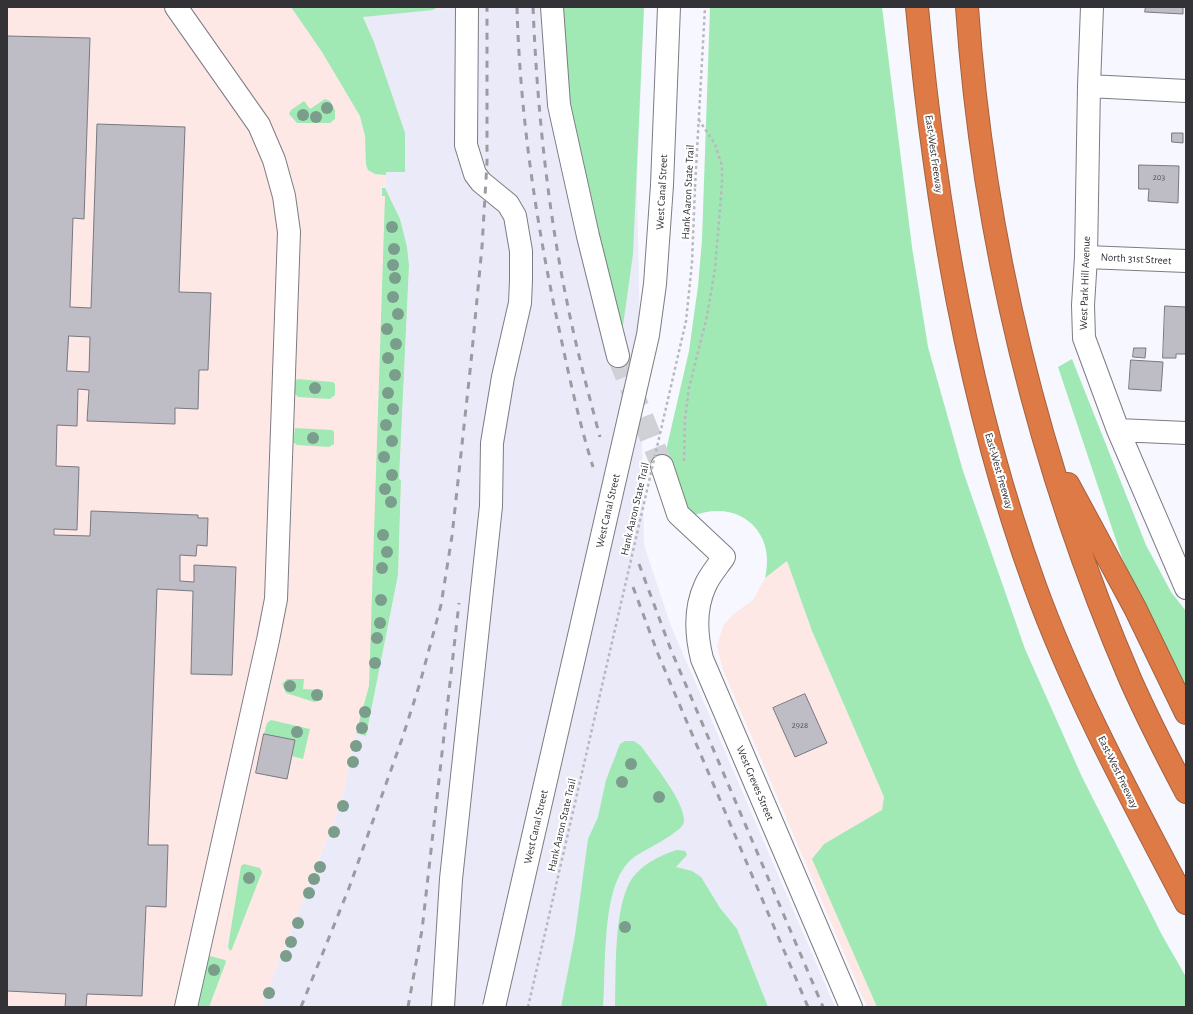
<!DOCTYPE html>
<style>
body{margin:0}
#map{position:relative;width:1193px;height:1014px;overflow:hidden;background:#f7f7ff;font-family:"Alegreya Sans",sans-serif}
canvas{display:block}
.frame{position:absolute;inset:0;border:8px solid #333236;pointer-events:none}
</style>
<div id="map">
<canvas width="1193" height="1014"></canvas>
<div class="frame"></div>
</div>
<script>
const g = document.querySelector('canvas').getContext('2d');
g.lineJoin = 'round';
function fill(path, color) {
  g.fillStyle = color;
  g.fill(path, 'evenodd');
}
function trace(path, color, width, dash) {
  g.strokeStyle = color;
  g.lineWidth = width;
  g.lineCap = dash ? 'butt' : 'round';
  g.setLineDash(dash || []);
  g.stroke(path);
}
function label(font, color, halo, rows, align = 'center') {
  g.font = font + ' "Alegreya Sans",sans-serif';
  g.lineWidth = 4;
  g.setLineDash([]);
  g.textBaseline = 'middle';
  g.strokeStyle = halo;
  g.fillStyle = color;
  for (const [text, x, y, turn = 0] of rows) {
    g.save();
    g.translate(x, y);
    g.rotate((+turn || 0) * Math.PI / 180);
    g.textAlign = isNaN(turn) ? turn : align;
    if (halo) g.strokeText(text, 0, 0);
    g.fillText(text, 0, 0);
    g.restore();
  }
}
fill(new Path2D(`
 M456,7H644L637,185L644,545L671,626L835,1007H261L341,803L356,733L366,736L398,575L401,480L399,479L409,265L407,247L400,219L385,190L386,172H405L374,42L363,16Z`), '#ebeaf9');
fill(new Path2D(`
 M7,7H456L363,17L374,42L405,133V172H386L385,190L400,219L407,247L409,265L399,479L401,480L398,575L366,736L356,733L341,803L261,1007H7Z
 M787,561L812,631L884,797L970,1007H867L723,670L717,646L723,626L732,615L753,600L765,578Z`), '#fee8e6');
fill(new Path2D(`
 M291,7H438L433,10L363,17L374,42L405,133V172H386V175L375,174L368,170L366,165L365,136L360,116L322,52Z
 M559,7H644L633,254L621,340L567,102Z
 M710,7H882L912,247L928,347L963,471L1025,649L1082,777L1162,935L1186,977V1007H877L812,859L824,844L882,810L884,797L812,631L787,561L765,578C777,529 736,497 690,517L665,455L689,351L698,286L702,240Z
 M325,99L330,101L335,110V119L330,123H297L289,114L291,110L304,101L310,109Z
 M382,188H385L400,219L407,247L409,265L399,479L401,480L398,575L366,736L356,733L369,686L385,196H382Z
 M1072,359L1146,545L1171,592L1186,611V690L1122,558L1058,367Z
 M297,379L333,382L335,384V395L330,399L298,397L294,393L295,382Z
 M295,428L332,430L334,432V444L329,447L297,445L293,442Z
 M287,679H304L303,689L323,690L322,700L314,702L286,693L282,684Z
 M271,720L310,729L303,759L292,756L295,740L264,734L267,723Z
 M625,741H634L641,746C652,762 686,803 684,822C683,832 642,851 633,858C629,861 625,866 623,869C602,900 606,969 603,1007H561L575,935L588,839L598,817L606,780L620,744Z
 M677,850L685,851L687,855L676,867L692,871L701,877L720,908L737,929L768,1007H615C616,972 614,920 627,888C635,868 657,856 677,850Z
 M244,864L260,868L262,872L232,949L230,951L228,947L241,866Z
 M210,956L225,960L226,962L209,1007H198L207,959Z`), '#a0e9b4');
const building = new Path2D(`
 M1146,7H1183V14L1145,12Z
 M7,36L90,38L84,219L73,218L70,307L91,308L97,124L185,127L179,292L211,293L208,370H199L198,409L175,408V424L87,421L89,390L78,389L77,426L57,425L56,466L79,467L77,530L54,529V535L90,536L91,511L198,515V518H208L207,546L197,545L196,556L180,555V581L194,582V565L236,567L232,675L191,674L193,591L157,589L148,845H168L166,907L146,906L142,996L87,994L86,1007H65L66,994L7,991ZM69,336L90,337L89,372L67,371Z
 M1172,133H1183V143L1172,142Z
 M1139,165L1179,166L1178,203L1148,201L1149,189H1139Z
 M1165,306L1186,307V354H1176V358H1163Z
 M1134,348H1146L1145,358L1133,357Z
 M1131,360L1163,362L1161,391L1129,389Z
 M805,694L827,743L795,757L773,708Z
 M264,734L295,740L287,779L256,773Z`);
fill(building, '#bebdc5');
trace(building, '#797880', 1);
trace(new Path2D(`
 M618,356L662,466`), '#d0d0d7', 22, [22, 11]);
const minor = new Path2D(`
 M176,7L259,125L274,160L284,196L289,232L276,599L268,640L186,1007
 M552,7L559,105L588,236L618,356
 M1092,7L1089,86L1086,257L1083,305L1084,338L1118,430L1186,588
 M1089,86L1186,91
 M662,185L669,7
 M1086,257L1186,261
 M1118,430L1186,433
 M662,466L678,514L724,557C718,566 709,576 705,586C694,610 696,635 702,659L851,1007
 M443,1007L451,879L491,506L492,443L503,377L520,303L521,280V251L515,216L508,204L481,182L475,174L466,145L467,7`);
const highway = new Path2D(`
 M917,7C935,203 968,401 1035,586C1075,696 1132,800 1186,903
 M967,7C983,239 1039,468 1131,681C1148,719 1167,756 1186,792
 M1068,484L1135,608L1186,713`);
trace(minor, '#7c7c83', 24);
trace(highway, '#a26140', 24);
trace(new Path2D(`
 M695,187L705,7
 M684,461L685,419L689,388L707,316L715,269L722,184V166L715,144L699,120`), '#b8b8be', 2.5, [3, 3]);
trace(minor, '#fff', 22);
trace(highway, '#de7a46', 22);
trace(new Path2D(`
 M517,7C520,118 537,229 561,338C570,381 580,425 593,467
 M533,7C537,105 547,205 567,302C576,347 588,392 600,437
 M639,564L671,650L823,1007
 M633,587L658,654L808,1007
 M301,1007L349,888L402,739L420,683L441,605L452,536L471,362L482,247L487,162V7
 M408,1007L422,930L459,603`), '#9c9ba1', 3, [7, 7]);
const minorBridge = new Path2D(`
 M494,1007L648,335L655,284L662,185`);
trace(minorBridge, '#7c7c83', 24, []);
trace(new Path2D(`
 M528,1007L686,321L692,263L695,187`), '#b8b8be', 2.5, [3, 3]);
trace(minorBridge, '#fff', 22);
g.fillStyle = '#7b9d8c';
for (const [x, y] of [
 [327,108],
 [303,115],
 [316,117],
 [392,227],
 [394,249],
 [393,265],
 [395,278],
 [393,297],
 [398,314],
 [387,329],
 [396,344],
 [388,358],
 [395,375],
 [315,388],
 [388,393],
 [393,409],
 [386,425],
 [313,438],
 [392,441],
 [384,457],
 [392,475],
 [385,489],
 [391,502],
 [383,535],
 [387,552],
 [382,568],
 [381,600],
 [380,623],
 [377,638],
 [375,663],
 [290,686],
 [317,695],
 [365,712],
 [362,728],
 [297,732],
 [356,746],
 [353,762],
 [631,764],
 [622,782],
 [659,797],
 [343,806],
 [334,832],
 [320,867],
 [249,878],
 [314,879],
 [309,893],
 [298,923],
 [625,927],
 [291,942],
 [286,956],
 [214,970],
 [269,993]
]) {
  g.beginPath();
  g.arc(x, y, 6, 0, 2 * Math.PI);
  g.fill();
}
label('9px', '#56555a', null, [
 ["203",1159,177],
 ["2928",800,725]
]);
label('11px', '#333236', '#fff', [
 ["East-West Freeway",934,154,82],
 ["West Canal Street",662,192,-87],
 ["Hank Aaron State Trail",688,192,-87],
 ["North 31st Street",1136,259,3],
 ["West Park Hill Avenue",1085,283,-88],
 ["East-West Freeway",999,471,74],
 ["Hank Aaron State Trail",635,509,-77],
 ["West Canal Street",608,511,-77],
 ["East-West Freeway",1118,772,64],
 ["West Greves Street",755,783,67],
 ["Hank Aaron State Trail",562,825,-77],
 ["West Canal Street",536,827,-77]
]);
</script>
